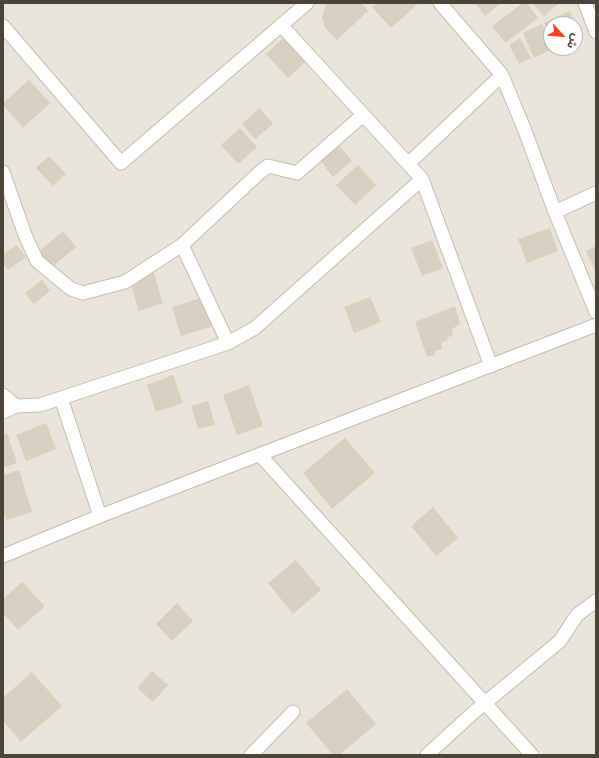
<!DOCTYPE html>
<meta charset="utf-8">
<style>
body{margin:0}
#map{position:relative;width:599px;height:758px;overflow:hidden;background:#f6f3ec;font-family:Raleway,"Noto Sans Arabic",sans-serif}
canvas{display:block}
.frame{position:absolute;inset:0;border:4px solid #4b4439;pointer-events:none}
.north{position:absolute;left:543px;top:16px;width:40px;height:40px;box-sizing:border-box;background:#fff;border:1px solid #b7b4b0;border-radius:50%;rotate:117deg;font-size:11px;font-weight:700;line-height:16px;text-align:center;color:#4b4439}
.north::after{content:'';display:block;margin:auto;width:14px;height:18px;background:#fc3f1d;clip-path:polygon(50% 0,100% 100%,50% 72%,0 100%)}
</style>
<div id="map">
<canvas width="599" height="758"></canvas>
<div class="frame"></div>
<div class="north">ش</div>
</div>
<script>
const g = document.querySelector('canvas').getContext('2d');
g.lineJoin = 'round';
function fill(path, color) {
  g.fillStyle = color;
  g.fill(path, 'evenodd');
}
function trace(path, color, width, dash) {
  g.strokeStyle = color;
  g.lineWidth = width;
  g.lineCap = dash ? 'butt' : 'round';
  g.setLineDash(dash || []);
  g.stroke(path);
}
fill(new Path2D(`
 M3,3H596V755H3ZM551,24H575V48H551Z`), '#eae5da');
fill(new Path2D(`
 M327,3H361L368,11L337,40L325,28L322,16Z
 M377,3H419L391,28L372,7Z
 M475,3H501L485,16Z
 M523,3H527L538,18L505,43L492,26Z
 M532,3H559L544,16Z
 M570,11L581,36L575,39V24H551V37L544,23Z
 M542,24L551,44V48L553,49L534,58L523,33Z
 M292,30L314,54L288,78L266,54Z
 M520,38L531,58L519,64L509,45Z
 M29,80L50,103L23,128L3,105V103Z
 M260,108L273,124L255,139L242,124Z
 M240,128L257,147L238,164L221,145Z
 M339,145L352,161L333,177L320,160Z
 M49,156L66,174L53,186L36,168Z
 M358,165L376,185L355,205L336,185Z
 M550,228L558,251L527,263L518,239Z
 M63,231L76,247L51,268L38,252Z
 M432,240L443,268L422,276L411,248Z
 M17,245L26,257L8,270L3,263V254Z
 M596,246V273L586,251Z
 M153,270L163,303L139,311L129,278Z
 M42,280L50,291L34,304L25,293Z
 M204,297L213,326L181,336L172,307Z
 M370,297L381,322L354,333L344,307Z
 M455,306L460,324L452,329L453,336L447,337L448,340L441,343L442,349L435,351V355L427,357L415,322Z
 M173,375L183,403L156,412L147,385Z
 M249,385L263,426L237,435L223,395Z
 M208,401L215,425L198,429L191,406Z
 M46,423L56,449L26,461L16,435Z
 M7,433L17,463L3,468V435Z
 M345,438L375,473L332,509L303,473Z
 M19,470L32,512L6,520L3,510V475Z
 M433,507L458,538L436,556L411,526Z
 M296,560L321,590L293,614L268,583Z
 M22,582L45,606L18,630L3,613V599Z
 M177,603L193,621L172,641L156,624Z
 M152,671L168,685L153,702L137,688Z
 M32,672L62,706L21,742L3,721V698Z
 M347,689L376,724L339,755H333L306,723Z`), '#d8cfc1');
const minor = new Path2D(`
 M440,3L502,75L525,131L555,212L596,312
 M585,3L596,32
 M281,25L422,179L491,366
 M3,26L121,163L307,3
 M408,164L502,75
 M3,172L25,235L37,261L71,289L83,293L125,282L182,245L259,173L268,166L297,173L363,115
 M555,212L596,193
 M182,245L228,343
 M3,395L16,406L40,405L228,343L255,328L422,179
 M61,398L100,516
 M3,412L16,406
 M260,455L532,755
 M3,556L100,516L596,325
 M251,755L293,712
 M427,755L474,712L560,641L577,615L596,601`);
trace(minor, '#c2bbae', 15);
trace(minor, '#fff', 13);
</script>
